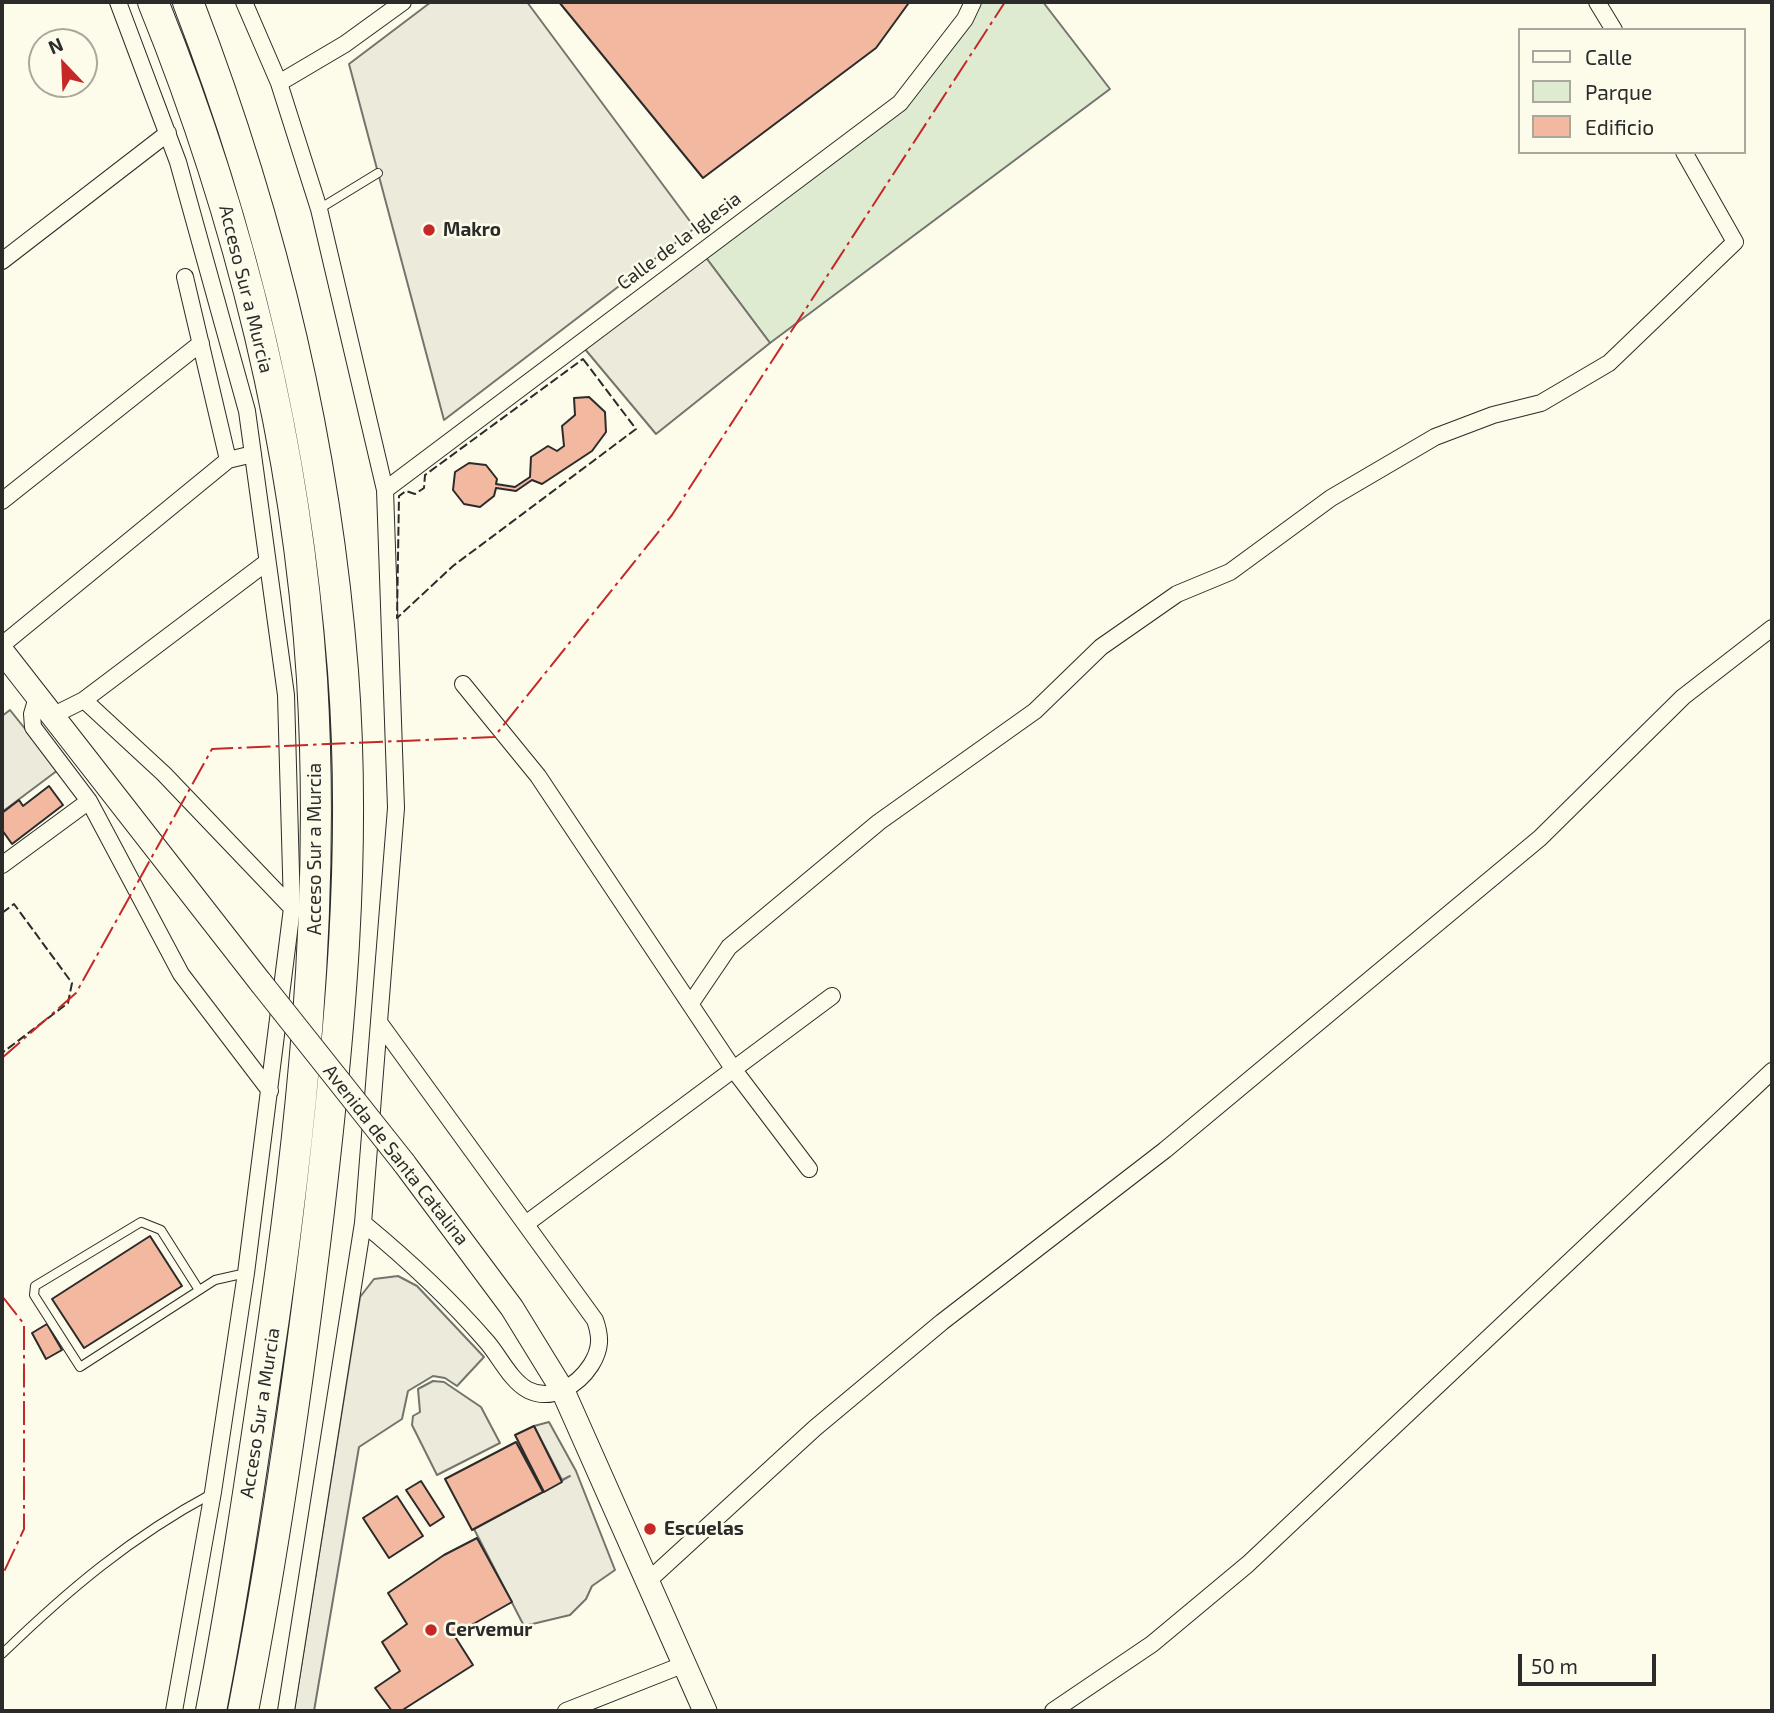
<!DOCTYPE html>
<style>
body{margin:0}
#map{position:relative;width:1774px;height:1713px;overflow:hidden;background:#fdfbea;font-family:"Exo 2",sans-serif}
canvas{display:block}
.frame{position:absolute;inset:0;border:4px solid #2b2b2b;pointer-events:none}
.legend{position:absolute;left:1518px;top:28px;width:228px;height:126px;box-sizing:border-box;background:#fdfbea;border:2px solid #a9a89e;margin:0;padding:9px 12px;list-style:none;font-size:21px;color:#2b2b2b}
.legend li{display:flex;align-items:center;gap:14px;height:35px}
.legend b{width:35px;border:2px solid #a9a89e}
.north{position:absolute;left:28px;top:28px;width:70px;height:70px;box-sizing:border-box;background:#fdfbea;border:2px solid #a9a89e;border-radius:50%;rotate:337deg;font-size:19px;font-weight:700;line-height:28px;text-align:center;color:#2b2b2b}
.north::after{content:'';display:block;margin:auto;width:24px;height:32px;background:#c62828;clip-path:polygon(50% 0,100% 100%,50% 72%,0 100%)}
.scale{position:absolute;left:1518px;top:1654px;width:138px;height:32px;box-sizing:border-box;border:4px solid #2b2b2b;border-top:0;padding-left:9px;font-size:21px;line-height:24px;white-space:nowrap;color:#2b2b2b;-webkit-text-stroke:5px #fdfbea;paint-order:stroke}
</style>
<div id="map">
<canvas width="1774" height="1713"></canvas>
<div class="frame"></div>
<ul class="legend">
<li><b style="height:9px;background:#fdfbea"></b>Calle</li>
<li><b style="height:19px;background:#deebd1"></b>Parque</li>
<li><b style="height:19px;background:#f2b8a0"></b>Edificio</li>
</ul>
<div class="north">N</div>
<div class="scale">50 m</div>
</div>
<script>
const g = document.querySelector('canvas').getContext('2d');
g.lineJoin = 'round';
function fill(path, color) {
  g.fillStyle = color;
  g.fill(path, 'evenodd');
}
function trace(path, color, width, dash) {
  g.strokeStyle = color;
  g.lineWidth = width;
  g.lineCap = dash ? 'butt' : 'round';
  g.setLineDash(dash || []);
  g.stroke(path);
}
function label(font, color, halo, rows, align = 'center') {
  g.font = font + ' "Exo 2",sans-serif';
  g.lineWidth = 5;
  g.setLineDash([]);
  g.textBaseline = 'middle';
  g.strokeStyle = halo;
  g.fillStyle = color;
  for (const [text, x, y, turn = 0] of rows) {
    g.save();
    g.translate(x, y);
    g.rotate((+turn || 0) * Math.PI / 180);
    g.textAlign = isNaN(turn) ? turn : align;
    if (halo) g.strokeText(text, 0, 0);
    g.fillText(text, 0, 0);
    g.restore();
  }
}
const green = new Path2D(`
 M973,2H1043L1110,89L770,343L701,251L900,103Z`);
fill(green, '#deebd1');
trace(green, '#74746e', 2);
const parking = new Path2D(`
 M431,2H527L695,228L444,420L349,64Z
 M701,251L770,343L656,434L579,342Z
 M10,710L58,770L2,812V716Z
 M398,1276L417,1286L484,1357L457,1386L445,1378L433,1376L408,1391L402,1419L359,1447L314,1711H294L360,1297L374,1279Z
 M433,1381L444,1382L481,1407L500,1443L437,1475L412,1425L413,1416L420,1412L418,1389Z
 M549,1422L576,1471L615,1570L592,1586L586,1599L570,1615L524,1626L474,1529L570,1476L562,1480L534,1426Z`);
fill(parking, '#eceadb');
trace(parking, '#74746e', 2);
const building = new Path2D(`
 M559,2H906L908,4L876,48L703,178Z
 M589,397L605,412L606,432L592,451L542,484L532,480L516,491L496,488L494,496L480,507L464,504L453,490L455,472L469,463L486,465L497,479L496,484L515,487L530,477L531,457L548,446L557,451L564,446L562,426L575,415L574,398Z
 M49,786L63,805L12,844L2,830V813L19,800L23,806Z
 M150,1236L182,1286L84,1348L52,1299Z
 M47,1324L62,1350L46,1359L32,1333Z
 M534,1426L562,1482L544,1492L515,1435Z
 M516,1442L543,1492L472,1530L445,1479Z
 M421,1481L444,1517L430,1526L406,1490Z
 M397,1496L423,1536L389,1558L363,1518Z
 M477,1538L512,1602L454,1635L473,1665L401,1711H392L375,1688L400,1671L382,1642L407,1624L388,1593L444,1555Z`);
fill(building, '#f2b8a0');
trace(building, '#2b2b2b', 2);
const service = new Path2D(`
 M319,209L378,173
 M199,1290L161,1230L141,1222L35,1286L34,1295L80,1367L215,1280L246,1273
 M2,1654C68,1590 131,1537 213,1493`);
const minor = new Path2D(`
 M118,2L178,162L247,411L286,695L292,908L246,1273L213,1492L174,1711
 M244,2L279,83L319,209L385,490L396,808L363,1223L286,1711
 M1597,2L1614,30
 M279,83L345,44L403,2
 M2,261L168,133
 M185,277L228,460L253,454
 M385,490L900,103L965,19L973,2
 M2,501L201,343
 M2,645L228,460
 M463,684L538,776L734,1070L809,1169
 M37,697L32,714L33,727L89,801L181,974L270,1091
 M84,700L267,562
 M52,716L84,700L164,774L292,908
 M2,865L89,801
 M691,1003L729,947L879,822L1035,711L1101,647L1177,594L1230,572L1331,498L1435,437L1493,415L1541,403L1609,363L1735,242L1684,152
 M363,1223C408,1260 449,1298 487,1342C500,1357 510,1380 528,1390C552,1402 578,1385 591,1365C601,1349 601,1337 595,1320L381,1025
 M527,1223L832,996
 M649,1580L815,1428L942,1322L1165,1150L1540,838L1683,697L1772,628
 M566,1711L685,1664
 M1053,1711L1152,1644L1248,1564L1772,1071`);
const secondary = new Path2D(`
 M2,651L261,983
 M404,1163L512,1308L563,1391L705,1711`);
const motorway = new Path2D(`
 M153,2C240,217 297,447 312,679C326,910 301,1139 267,1366C250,1482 233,1597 211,1711
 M188,2C271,217 325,440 343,671C357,852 340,1031 319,1211C299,1378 275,1546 243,1711`);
trace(service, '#2b2b2b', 10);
trace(minor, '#2b2b2b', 18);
trace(secondary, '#2b2b2b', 25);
trace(motorway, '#2b2b2b', 32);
trace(service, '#fdfbea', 8);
trace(minor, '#fdfbea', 16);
trace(secondary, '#fdfbea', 23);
trace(motorway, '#fdfbea', 30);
const secondaryBridge = new Path2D(`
 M261,983L404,1163`);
trace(secondaryBridge, '#2b2b2b', 25, []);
trace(secondaryBridge, '#fdfbea', 23);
trace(new Path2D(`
 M583,359L636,429L453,566L397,618L399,496L406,491L415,494L424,488L425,475Z
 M2,913L14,904L72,983L68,1003L2,1053`), '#2b2b2b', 2, [9, 3.5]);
trace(new Path2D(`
 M2,1058L76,993L212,749L494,737L672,515L1005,2
 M2,1296L24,1324V1529L2,1576`), '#c62828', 2, [24, 5, 3.5, 5]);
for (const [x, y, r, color] of [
 [429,230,7,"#c62828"],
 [650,1529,7,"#c62828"],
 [431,1630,7,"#c62828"]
]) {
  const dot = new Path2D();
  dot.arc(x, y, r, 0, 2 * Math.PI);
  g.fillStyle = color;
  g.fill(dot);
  trace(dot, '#fdfbea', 2.5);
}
label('bold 19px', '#2b2b2b', '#fdfbea', [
 ["Makro",443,230],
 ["Escuelas",664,1529],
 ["Cervemur",445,1630]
], 'left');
label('19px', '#2b2b2b', '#fdfbea', [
 ["Calle de la Iglesia",679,241,-37],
 ["Acceso Sur a Murcia",246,289,76],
 ["Acceso Sur a Murcia",315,849,-90],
 ["Avenida de Santa Catalina",396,1155,52],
 ["Acceso Sur a Murcia",260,1413,-81]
]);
</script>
